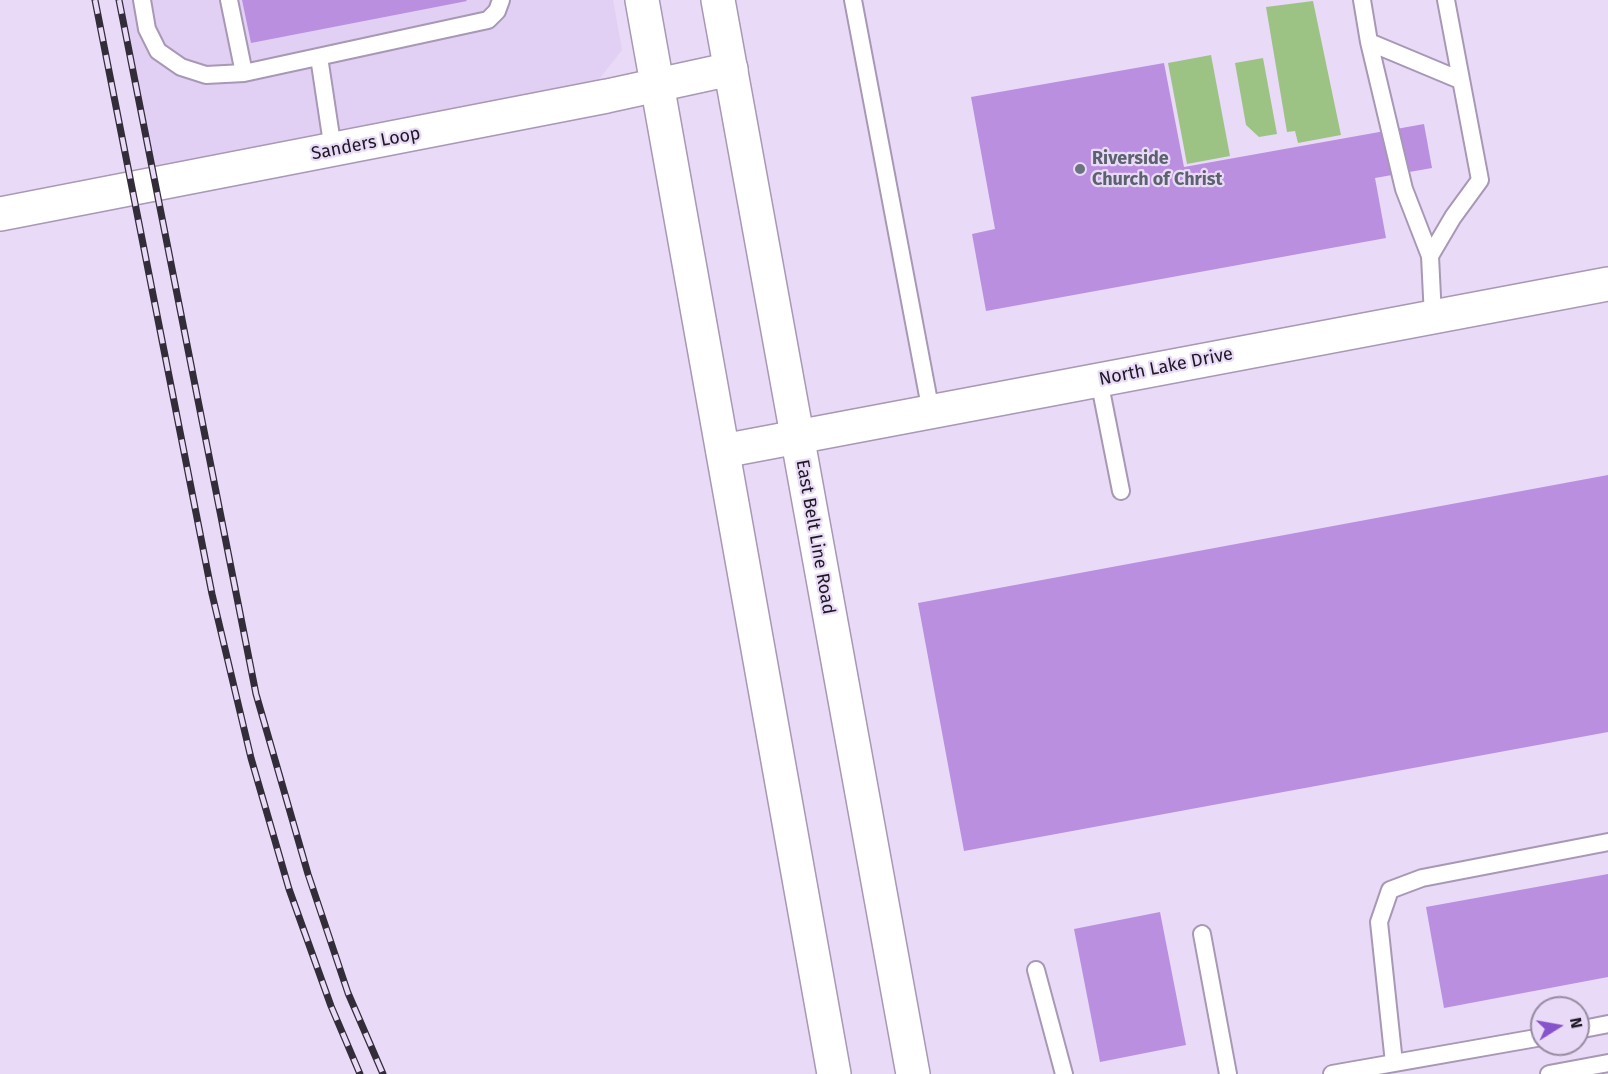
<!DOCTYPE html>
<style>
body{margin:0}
#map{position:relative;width:1608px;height:1074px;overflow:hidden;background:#e9daf8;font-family:"Fira Sans",sans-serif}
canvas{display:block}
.north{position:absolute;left:1530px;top:996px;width:60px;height:60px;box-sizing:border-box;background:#e9daf8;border:2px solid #978ca2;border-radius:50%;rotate:79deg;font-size:16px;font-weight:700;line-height:24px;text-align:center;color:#1d1822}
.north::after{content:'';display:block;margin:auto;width:21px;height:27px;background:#8753cc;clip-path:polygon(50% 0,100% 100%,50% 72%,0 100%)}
</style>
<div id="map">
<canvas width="1608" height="1074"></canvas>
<div class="north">N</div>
</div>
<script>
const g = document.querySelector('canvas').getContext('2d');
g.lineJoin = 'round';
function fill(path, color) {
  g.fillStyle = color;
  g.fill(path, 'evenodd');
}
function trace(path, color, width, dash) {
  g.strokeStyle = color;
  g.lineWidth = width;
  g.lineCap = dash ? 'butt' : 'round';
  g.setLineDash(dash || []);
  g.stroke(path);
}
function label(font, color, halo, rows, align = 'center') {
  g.font = font + ' "Fira Sans",sans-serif';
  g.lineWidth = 4.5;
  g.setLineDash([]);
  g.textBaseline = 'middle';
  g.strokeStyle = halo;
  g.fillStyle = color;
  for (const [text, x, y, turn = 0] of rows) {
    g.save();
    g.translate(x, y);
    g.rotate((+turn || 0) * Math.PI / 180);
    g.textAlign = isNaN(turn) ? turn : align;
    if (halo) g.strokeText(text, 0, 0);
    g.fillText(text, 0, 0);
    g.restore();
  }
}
fill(new Path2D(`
 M120,0H613L622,50L596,83L151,168Z`), '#e2cff4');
fill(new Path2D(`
 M1313,1L1341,135L1298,143L1295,131L1287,132L1266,7Z
 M1211,55L1230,156L1187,164L1168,63Z
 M1263,58L1277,134L1259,137L1246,125L1235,63Z`), '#9cc384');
fill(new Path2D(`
 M242,0H466L467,1L251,43Z
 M1164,63L1184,167L1424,124L1432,168L1375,178L1386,238L986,311L972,234L995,229L971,97Z
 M1608,475V732L964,851L918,603Z
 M1608,874V977L1444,1008L1426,907Z
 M1160,912L1186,1045L1100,1062L1074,929Z`), '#ba8fe0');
const service = new Path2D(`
 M142,0L147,29L158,51L181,67L206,75L244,73L488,20L497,11L501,0
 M229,0L244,73
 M853,0L931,412
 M1362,0L1369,42L1460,80
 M1369,42L1404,189L1430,256L1433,317
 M319,57L333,150
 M1430,256L1453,217L1480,180L1446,0
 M1099,380L1121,491
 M1202,934L1228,1074
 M1036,970L1064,1074
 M1578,1030L1608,1024
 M1394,1063L1379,922L1390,890L1422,878L1608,842
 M1332,1074L1542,1037
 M1549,1074L1608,1063`);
const minor = new Path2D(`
 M0,214L607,96L731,69
 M723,451L1608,284`);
const primary = new Path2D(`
 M642,0L834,1074
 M718,0L913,1074`);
trace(service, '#a798b5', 20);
trace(minor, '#a798b5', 36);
trace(primary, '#a798b5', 36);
trace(service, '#fff', 16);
trace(minor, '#fff', 33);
trace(primary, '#fff', 33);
const rail = new Path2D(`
 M95,0L212,594L251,758L289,889L331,1006L360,1074
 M119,0L256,694L308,874L348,993L383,1074`);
trace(rail, '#332d39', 7);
trace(rail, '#e9daf8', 4.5, [14]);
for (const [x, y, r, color] of [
 [1080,169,6,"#6b7280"]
]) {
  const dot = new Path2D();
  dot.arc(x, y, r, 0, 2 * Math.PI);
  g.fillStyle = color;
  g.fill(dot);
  trace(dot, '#e9daf8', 2);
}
label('18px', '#1d1822', '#e9daf8', [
 ["Sanders Loop",366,144,-11],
 ["North Lake Drive",1166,367,-11],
 ["East Belt Line Road",815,537,80]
]);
label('bold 18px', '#5b616d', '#e9daf8', [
 ["Riverside",1092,159],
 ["Church of Christ",1092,180]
], 'left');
</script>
